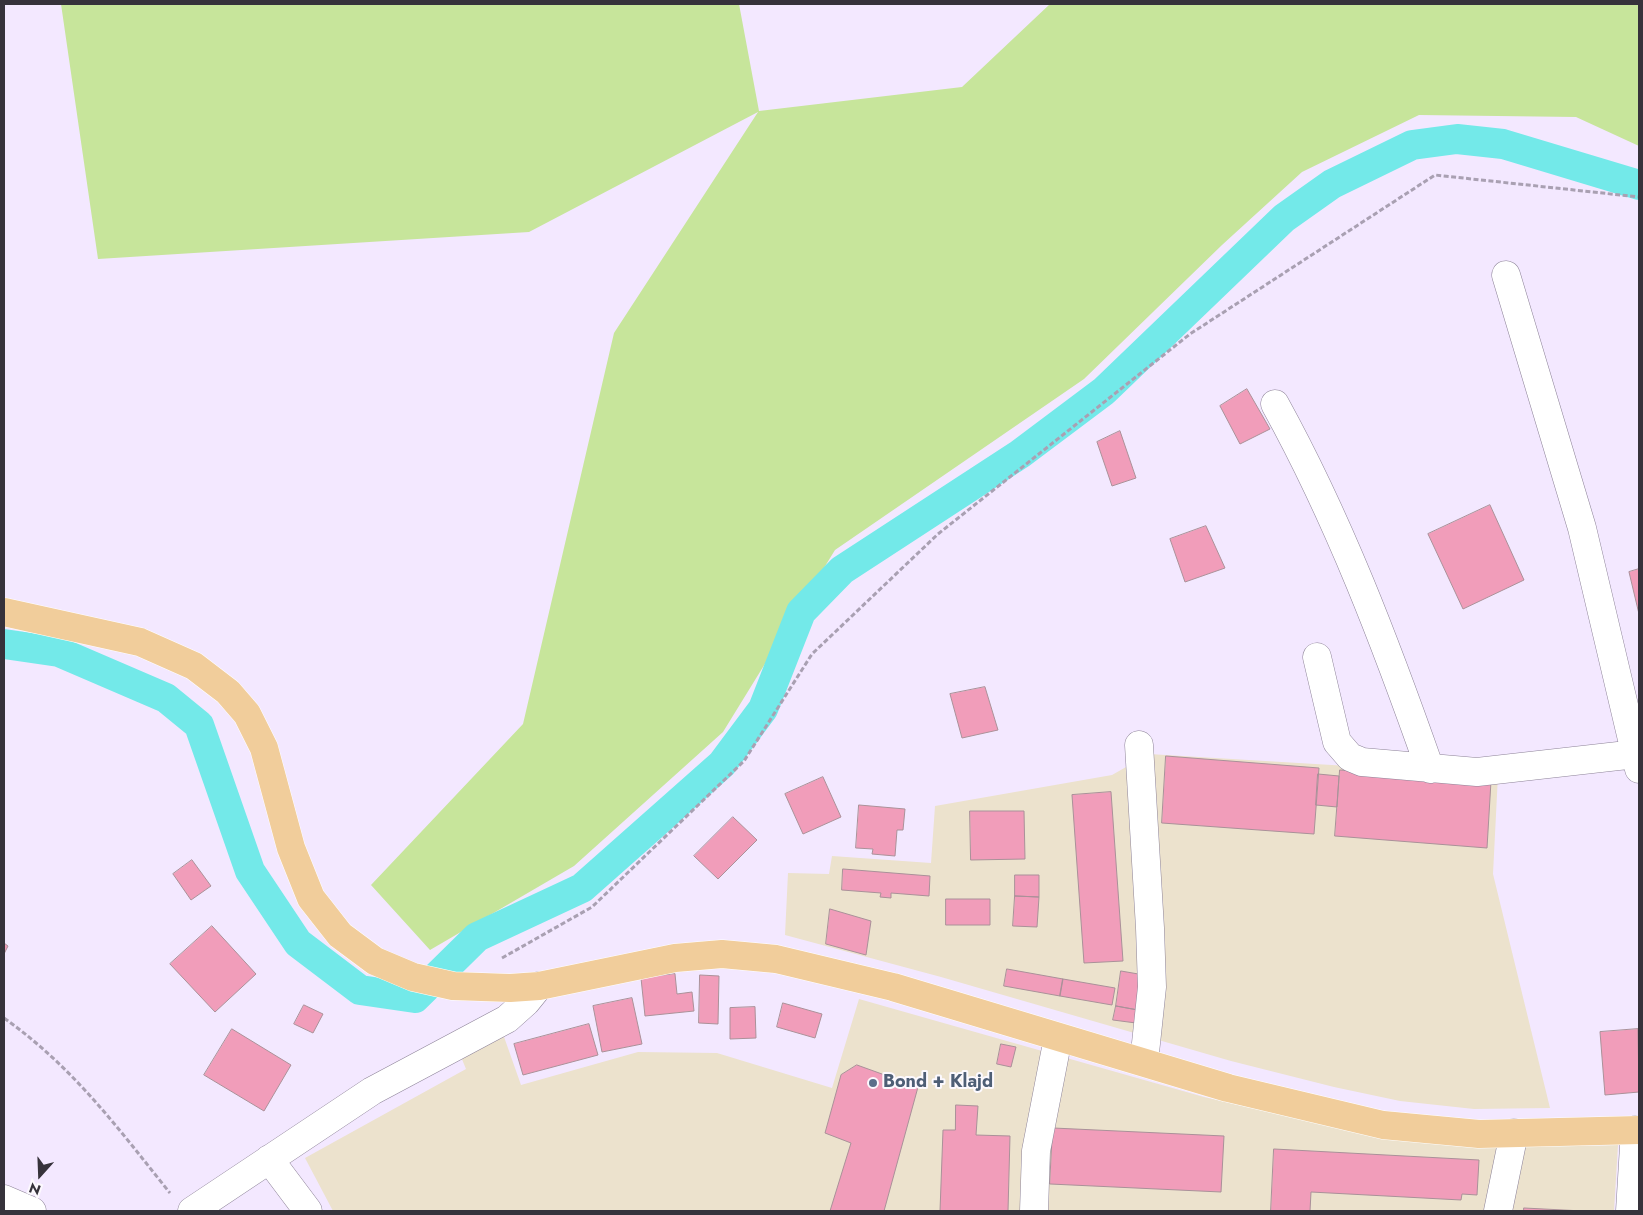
<!DOCTYPE html>
<style>
body{margin:0}
#map{position:relative;width:1643px;height:1215px;overflow:hidden;background:#f3e8ff;font-family:Jost,sans-serif}
canvas{display:block}
.frame{position:absolute;inset:0;border:5px solid #36323b;pointer-events:none}
.north{position:absolute;left:15px;top:1150px;width:50px;height:50px;-webkit-text-stroke:4px #fcf9fe;paint-order:stroke;rotate:200deg;font-size:14px;font-weight:700;line-height:20px;text-align:center;color:#36323b}
.north::after{content:'';display:block;margin:auto;width:18px;height:22px;background:#36323b;clip-path:polygon(50% 0,100% 100%,50% 72%,0 100%)}
</style>
<div id="map">
<canvas width="1643" height="1215"></canvas>
<div class="frame"></div>
<div class="north">N</div>
</div>
<script>
const g = document.querySelector('canvas').getContext('2d');
g.lineJoin = 'round';
function fill(path, color) {
  g.fillStyle = color;
  g.fill(path, 'evenodd');
}
function trace(path, color, width, dash) {
  g.strokeStyle = color;
  g.lineWidth = width;
  g.lineCap = dash ? 'butt' : 'round';
  g.setLineDash(dash || []);
  g.stroke(path);
}
function label(font, color, halo, rows, align = 'center') {
  g.font = font + ' Jost,sans-serif';
  g.lineWidth = 4;
  g.setLineDash([]);
  g.textBaseline = 'middle';
  g.strokeStyle = halo;
  g.fillStyle = color;
  for (const [text, x, y, turn = 0] of rows) {
    g.save();
    g.translate(x, y);
    g.rotate((+turn || 0) * Math.PI / 180);
    g.textAlign = isNaN(turn) ? turn : align;
    if (halo) g.strokeText(text, 0, 0);
    g.fillText(text, 0, 0);
    g.restore();
  }
}
fill(new Path2D(`
 M1149,754L1498,775L1493,874L1550,1108L1474,1109L1400,1101L1334,1087L1231,1061L941,977L785,935L788,873L829,874L832,856L931,863L935,806L1112,775Z
 M859,999L1204,1097L1360,1133L1478,1147L1618,1145L1614,1211H333L305,1158L466,1069L459,1052L503,1034L521,1085L638,1052L717,1053L832,1088Z`), '#ece2cd');
fill(new Path2D(`
 M61,4H739L759,111L962,87L1050,4H1639V146L1576,117L1419,115L1302,172L1222,245L1084,379L835,550L723,732L574,866L430,950L371,885L523,724L614,333L758,112L529,232L98,259Z`), '#c7e59b');
trace(new Path2D(`
 M4,644L59,652L166,698L199,725L250,871L298,943L360,990L415,998L477,937L582,888L722,764L763,709L801,612L842,570L1020,454L1104,391L1284,218L1332,184L1412,145L1457,139L1503,144L1639,185`), '#73e9e9', 30);
const building = new Path2D(`
 M1247,389L1270,429L1240,444L1220,406Z
 M1120,431L1136,478L1112,486L1097,442Z
 M1490,505L1524,580L1463,609L1428,534Z
 M1206,526L1225,568L1185,582L1170,539Z
 M1639,569V614L1629,572Z
 M985,687L998,730L962,738L950,694Z
 M1166,756L1319,768L1314,834L1162,823Z
 M1340,770L1491,781L1487,848L1335,836Z
 M1318,774L1339,776L1337,807L1316,805Z
 M823,777L841,817L803,834L785,794Z
 M1111,792L1123,961L1084,963L1072,795Z
 M859,805L905,809L903,830H897L895,856L872,854L873,849L856,848Z
 M970,811H1024L1025,859L971,860Z
 M733,817L757,840L718,879L694,856Z
 M192,860L211,886L191,900L173,874Z
 M843,869L930,876L929,896L891,893V898L880,897L881,893L842,890Z
 M1015,875H1039V897L1015,896Z
 M1015,896L1039,897L1037,927L1013,926Z
 M946,899H990V925H946Z
 M830,909L871,921L866,955L826,944Z
 M212,926L256,974L215,1012L170,964Z
 M4,943L8,946L4,954Z
 M1007,969L1063,979L1060,996L1004,986Z
 M1121,971L1144,975L1138,1010L1116,1006Z
 M675,974L677,994L692,992L694,1011L645,1016L641,978Z
 M700,975L719,976L718,1024L699,1023Z
 M1063,979L1115,988L1112,1005L1060,996Z
 M632,998L642,1044L602,1052L593,1006Z
 M783,1003L822,1014L815,1038L777,1027Z
 M304,1005L323,1014L313,1033L294,1024Z
 M1116,1006L1138,1010L1136,1023L1113,1020Z
 M755,1007L756,1038L730,1039V1008Z
 M589,1024L598,1055L523,1075L514,1044Z
 M232,1029L291,1065L264,1111L204,1075Z
 M1638,1029L1639,1092L1605,1095L1600,1032Z
 M1001,1044L1016,1047L1011,1067L997,1064Z
 M857,1065L918,1087L884,1211H830L851,1143L825,1133L841,1075Z
 M956,1105L978,1106L976,1135L1010,1136L1008,1211H940L943,1130H955Z
 M1053,1128L1224,1136L1221,1192L1050,1184Z
 M1274,1149L1479,1160L1477,1195L1462,1194L1461,1200L1311,1192L1310,1211H1271Z
 M1524,1208L1583,1211H1524Z`);
fill(building, '#f19dba');
trace(building, '#aa9199', 1);
const minor = new Path2D(`
 M1506,275L1582,528L1639,769
 M1275,404C1339,520 1386,644 1430,769
 M1317,657L1337,742L1350,757L1362,762L1477,772L1636,754
 M1139,745L1150,928L1152,987L1144,1062
 M269,1159L308,1211
 M4,1199L32,1211
 M192,1211L372,1091L507,1019L526,1002L539,986
 M1034,1211L1036,1151L1058,1038
 M1498,1211L1514,1133
 M1630,1211L1635,1130`);
const major = new Path2D(`
 M4,612L140,642L194,666L228,692L247,714L264,748L291,848L311,898L340,935L375,961L413,977L453,986L510,988L539,986L675,958L722,954L776,959L893,987L1228,1088L1383,1125L1479,1134L1639,1130`);
trace(minor, '#8d8398', 29);
trace(major, '#fff', 29);
trace(new Path2D(`
 M502,958L592,907L744,761L812,654L938,534L1190,334L1435,175L1639,197
 M4,1018C74,1068 117,1127 170,1193`), '#a9a0b2', 3, [5, 2.5]);
trace(minor, '#fff', 28);
trace(major, '#f1cd9b', 28);
for (const [x, y, r, color] of [
 [873,1083,5,"#5c6f8a"]
]) {
  const dot = new Path2D();
  dot.arc(x, y, r, 0, 2 * Math.PI);
  g.fillStyle = color;
  g.fill(dot);
  trace(dot, '#fcf9fe', 2);
}
label('bold 18px', '#4e5e75', '#fcf9fe', [
 ["Bond + Klajd",883,1083]
], 'left');
</script>
